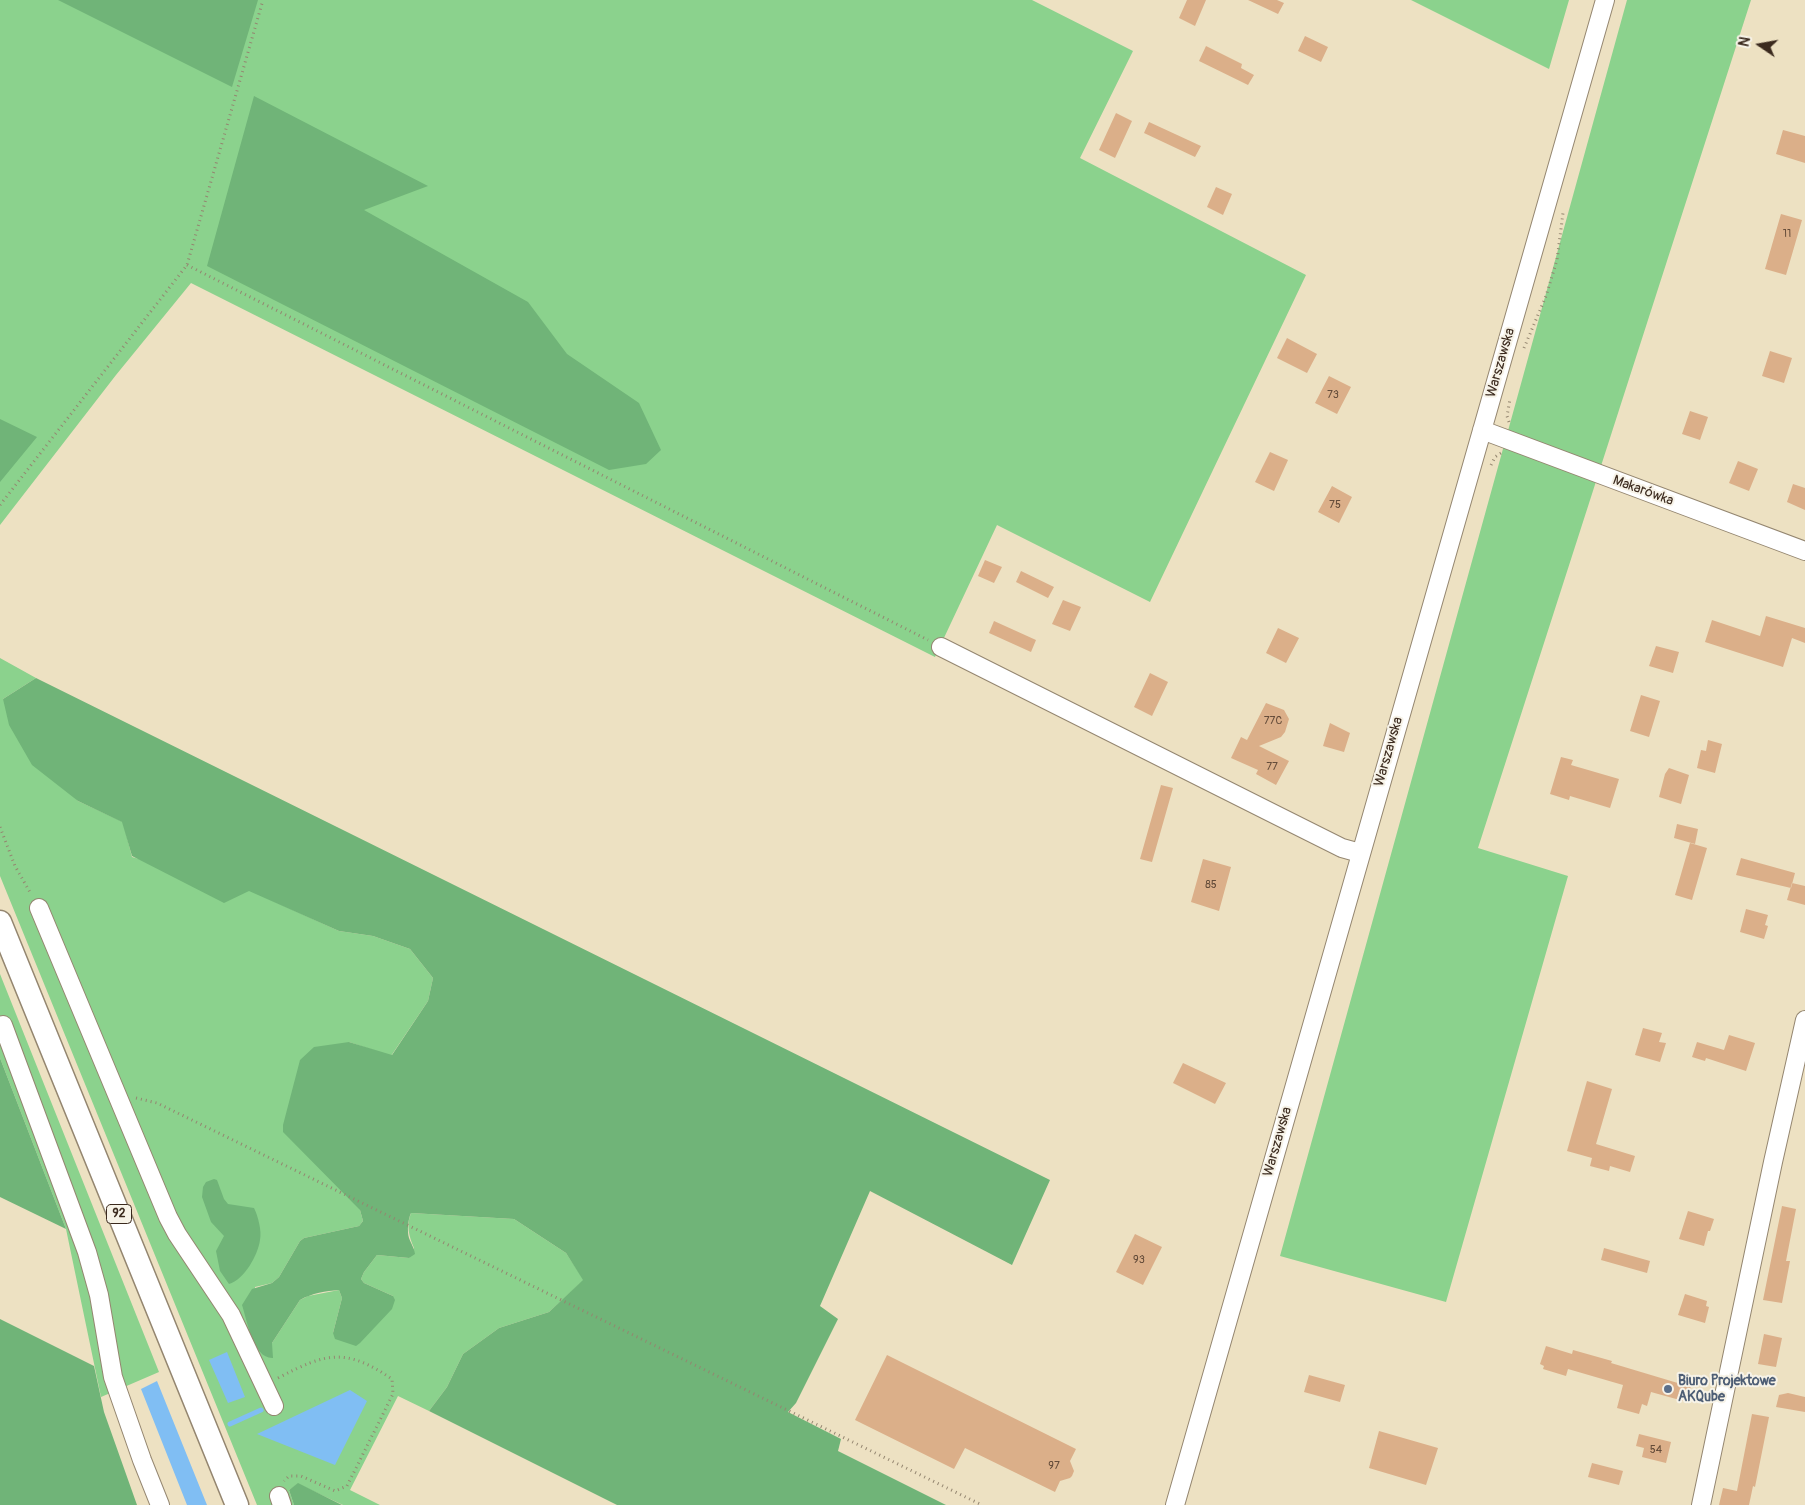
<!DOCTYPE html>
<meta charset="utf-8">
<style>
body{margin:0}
#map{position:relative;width:1805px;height:1505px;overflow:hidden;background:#ede1c2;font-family:Pangolin,sans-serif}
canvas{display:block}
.north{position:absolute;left:1735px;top:20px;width:50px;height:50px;-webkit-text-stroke:4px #f7f3e8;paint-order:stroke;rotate:282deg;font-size:14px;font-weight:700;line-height:20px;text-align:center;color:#3b2a1e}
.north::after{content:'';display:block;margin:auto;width:18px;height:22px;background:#3b2a1e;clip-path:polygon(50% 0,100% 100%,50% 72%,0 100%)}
</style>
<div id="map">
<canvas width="1805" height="1505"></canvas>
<div class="north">N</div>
</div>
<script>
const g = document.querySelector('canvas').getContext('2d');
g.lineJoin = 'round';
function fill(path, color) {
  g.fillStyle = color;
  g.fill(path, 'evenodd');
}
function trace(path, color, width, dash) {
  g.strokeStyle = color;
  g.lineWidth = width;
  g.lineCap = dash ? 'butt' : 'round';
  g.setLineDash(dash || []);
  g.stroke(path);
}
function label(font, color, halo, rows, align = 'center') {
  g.font = font + ' Pangolin,sans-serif';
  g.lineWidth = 4;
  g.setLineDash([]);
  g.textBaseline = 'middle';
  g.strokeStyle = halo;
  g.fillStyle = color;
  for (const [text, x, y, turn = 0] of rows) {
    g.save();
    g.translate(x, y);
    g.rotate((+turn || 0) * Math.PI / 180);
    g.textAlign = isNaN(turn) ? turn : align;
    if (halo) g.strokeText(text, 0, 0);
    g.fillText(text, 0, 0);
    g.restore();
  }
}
fill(new Path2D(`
 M0,0H1032L1133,51L1080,158L1306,275L1150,602L997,525L935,657L191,283L116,375L0,525Z
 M1411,0H1569L1549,69Z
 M1627,0H1751L1478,848L1568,876L1446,1302L1280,1256Z
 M0,658L36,678L3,699L78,801L123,822L132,857L249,890L339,931L373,936L410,949L433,978L428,1001L391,1056L349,1042L360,1210L363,1221L359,1226L304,1238L300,1241L279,1277L272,1283L255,1287V1345L259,1350L272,1343L300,1300L308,1296L339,1290L342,1298L333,1333L393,1296L364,1283L361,1279L364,1272L377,1255L409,1258L414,1248C409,1237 406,1225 411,1213L514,1219L566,1253L584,1280L549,1312L499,1328L463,1354L447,1387L429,1411L398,1396L350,1490L380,1505H343L298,1484L289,1490L294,1505H257L0,876Z
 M0,974L159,1372L101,1397L66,1229L0,1058Z`), '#8bd28d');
fill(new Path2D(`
 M58,0H258L232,87Z
 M254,96L428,186L364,210L528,302L567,354L639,403L661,450L646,464L609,470L207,266Z
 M0,419L37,437L0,482Z
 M36,678L1050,1180L1012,1265L870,1191L820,1306L838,1319L796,1403L788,1412L841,1439L838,1451L946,1505H617L429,1411L447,1387L463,1354L499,1328L549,1312L583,1280L566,1253L514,1219L411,1213C408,1219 407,1231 409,1238C411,1244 414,1247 415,1254L409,1258L377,1255L364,1272L361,1279L364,1283L393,1296L395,1300L392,1309L360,1343L356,1346L335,1339L333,1333L342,1298L339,1290C326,1291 312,1293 300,1300L272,1343L273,1358C253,1359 247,1320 242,1305L252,1289L272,1283L279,1277L300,1241L304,1238L359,1226L363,1221L360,1210L283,1132V1125L300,1060L314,1047L349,1042L392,1055L428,1001L433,978L410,949L373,936L339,931L249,891L224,903L132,856L122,822L78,801L32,765L9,725L3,699Z
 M0,1058L66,1229L0,1197Z
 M214,1179L217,1180L224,1199L228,1204L254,1208C258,1216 262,1231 260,1240C258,1255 244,1280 229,1284L220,1271L216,1251L224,1236L211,1222L202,1197L203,1187L206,1182Z
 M0,1319L94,1366L104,1412L137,1505H0Z
 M298,1483L342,1505H343H294L289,1490Z`), '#70b478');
fill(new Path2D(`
 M227,1352L245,1397L228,1403L209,1360Z
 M157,1381L207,1505H187L141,1389Z
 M350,1390L367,1401L335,1465L257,1434Z`), '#80bef3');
trace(new Path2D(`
 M230,1424L261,1410`), '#80bef3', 5);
fill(new Path2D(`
 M1187,0H1206L1195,26L1179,18Z
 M1248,0H1277L1284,3L1278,14Z
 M1305,36L1328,47L1321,62L1298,51Z
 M1206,46L1242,64L1241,68L1254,75L1248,85L1199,61Z
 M1116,113L1132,121L1115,158L1099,150Z
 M1149,122L1201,146L1195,157L1144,133Z
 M1783,130L1805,136V163L1776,154Z
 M1216,187L1232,194L1223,215L1207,207Z
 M1781,214L1802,220L1786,275L1765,269Z
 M1287,338L1317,354L1307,373L1277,358Z
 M1770,351L1792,358L1784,383L1762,376Z
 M1329,376L1351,387L1337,414L1315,403Z
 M1690,411L1708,417L1700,440L1682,434Z
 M1270,452L1288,460L1274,491L1255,482Z
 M1738,461L1758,469L1749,491L1729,483Z
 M1793,484L1805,488V510L1787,502Z
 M1332,486L1352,497L1339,523L1318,512Z
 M985,560L1002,567L994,583L978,576Z
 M1021,571L1054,587L1048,598L1016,582Z
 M1063,600L1081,607L1070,631L1052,624Z
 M1766,616L1805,628V643L1792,638L1783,667L1705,642L1712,620L1760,636Z
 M994,621L1036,640L1031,652L989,633Z
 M1278,628L1299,638L1286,663L1266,653Z
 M1656,646L1679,652L1673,673L1649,666Z
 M1150,673L1168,682L1152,716L1134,707Z
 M1641,695L1660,701L1649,737L1630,731Z
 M1266,703L1284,710L1289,719L1285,732L1281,737L1259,746L1289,761L1276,785L1256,774L1258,770L1231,758L1241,737L1247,740Z
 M1330,723L1350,733L1344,752L1323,746Z
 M1708,740L1722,744L1715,773L1697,768L1701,750L1706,751Z
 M1561,757L1573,760L1571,765L1619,779L1610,808L1570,796L1569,800L1550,794Z
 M1669,768L1689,775L1681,804L1659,797L1665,774Z
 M1161,785L1173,788L1152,862L1140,859Z
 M1677,824L1698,829L1695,844L1674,838Z
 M1690,843L1707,848L1692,900L1675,895Z
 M1741,858L1795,873L1791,888L1736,875Z
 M1203,859L1231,867L1219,911L1191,902Z
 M1792,883L1805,886V905L1787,900Z
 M1746,909L1768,915L1765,925L1768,926L1764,939L1740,932Z
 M1643,1028L1662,1033L1659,1042L1666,1043L1660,1062L1635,1055Z
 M1729,1035L1755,1043L1746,1071L1706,1058L1705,1061L1692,1057L1697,1042L1724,1050Z
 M1183,1063L1226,1083L1215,1104L1173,1083Z
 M1587,1081L1612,1089L1596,1144L1635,1156L1630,1172L1610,1166L1609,1171L1590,1166L1592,1158L1567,1151Z
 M1782,1206L1796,1209L1786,1261H1790L1782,1303L1763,1300Z
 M1688,1211L1714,1219L1710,1231H1708L1704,1246L1679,1239Z
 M1135,1234L1162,1247L1143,1285L1116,1272Z
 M1604,1248L1650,1261L1647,1273L1601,1260Z
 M1685,1294L1707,1301L1706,1306L1709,1307L1705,1323L1678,1315Z
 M1764,1334L1782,1338L1776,1367L1758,1364Z
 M1546,1346L1572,1354L1573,1350L1612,1361L1611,1363L1691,1387L1687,1402L1651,1392L1647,1406L1642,1404L1639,1414L1617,1408L1623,1385L1568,1369L1566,1376L1543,1369L1544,1366L1540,1364Z
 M887,1355L1076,1449L1070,1461L1074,1471L1072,1476L1070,1478L1060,1481L1055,1492L965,1448L954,1469L855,1420Z
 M1309,1375L1345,1385L1340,1402L1304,1392Z
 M1788,1393L1805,1397V1412L1776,1407L1779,1395Z
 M1752,1414L1769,1417L1755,1487L1753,1486L1749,1505H1719L1723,1488L1737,1491Z
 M1379,1431L1438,1448L1426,1485L1369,1468Z
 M1639,1434L1671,1442L1666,1463L1642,1457L1644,1448L1636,1446Z
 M1592,1463L1623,1471L1619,1485L1588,1477Z`), '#dbaf89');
const minor = new Path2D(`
 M1482,430L1805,551
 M941,647L1278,816L1342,848L1360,853
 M39,908L168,1217L177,1234L231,1315L274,1406
 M3,1025L87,1252L99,1295L113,1377L142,1460L160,1505
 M279,1496L282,1505
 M1175,1505L1605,0
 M1701,1505L1773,1162L1805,1020`);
const major = new Path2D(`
 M0,922L237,1505`);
trace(minor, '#948670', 20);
trace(major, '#948670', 25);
trace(new Path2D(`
 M187,265L928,640
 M1524,348L1546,296L1557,260L1563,213
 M1509,422L1507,416L1510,399
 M1491,465L1495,457L1501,453
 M0,505L187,265L263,0
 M0,827L15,866L31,894
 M136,1098L157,1103L982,1505
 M278,1378C326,1353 345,1347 392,1379L393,1394L347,1486L335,1491L301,1476H289L284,1481`), '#948670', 3, [1, 4]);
trace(minor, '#fff', 18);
trace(major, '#fff', 22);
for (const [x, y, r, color] of [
 [1668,1389,5,"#5c6f8a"]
]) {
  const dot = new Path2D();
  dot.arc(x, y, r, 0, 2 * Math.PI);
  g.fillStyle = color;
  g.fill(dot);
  trace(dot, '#f7f3e8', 2);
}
label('11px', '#634b39', null, [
 ["11",1787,234],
 ["73",1333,395],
 ["75",1335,505],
 ["77C",1273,721],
 ["77",1272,767],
 ["85",1211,885],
 ["93",1139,1260],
 ["54",1656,1450],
 ["97",1054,1466]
]);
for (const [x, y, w] of [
 [119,1214,25]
]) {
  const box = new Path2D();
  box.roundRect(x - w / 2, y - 9.5, w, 19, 4);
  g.fillStyle = '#f7f3e8';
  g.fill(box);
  trace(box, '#3b2a1e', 1);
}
label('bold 12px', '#3b2a1e', null, [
 ["92",119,1214]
]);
label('14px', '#3b2a1e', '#f7f3e8', [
 ["Warszawska",1501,363,-74],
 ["Makarówka",1643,491,20],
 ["Warszawska",1389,752,-74],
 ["Warszawska",1278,1142,-74]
]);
label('bold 14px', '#4e5e75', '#f7f3e8', [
 ["Biuro Projektowe",1678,1381],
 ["AKQube",1678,1397]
], 'left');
</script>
